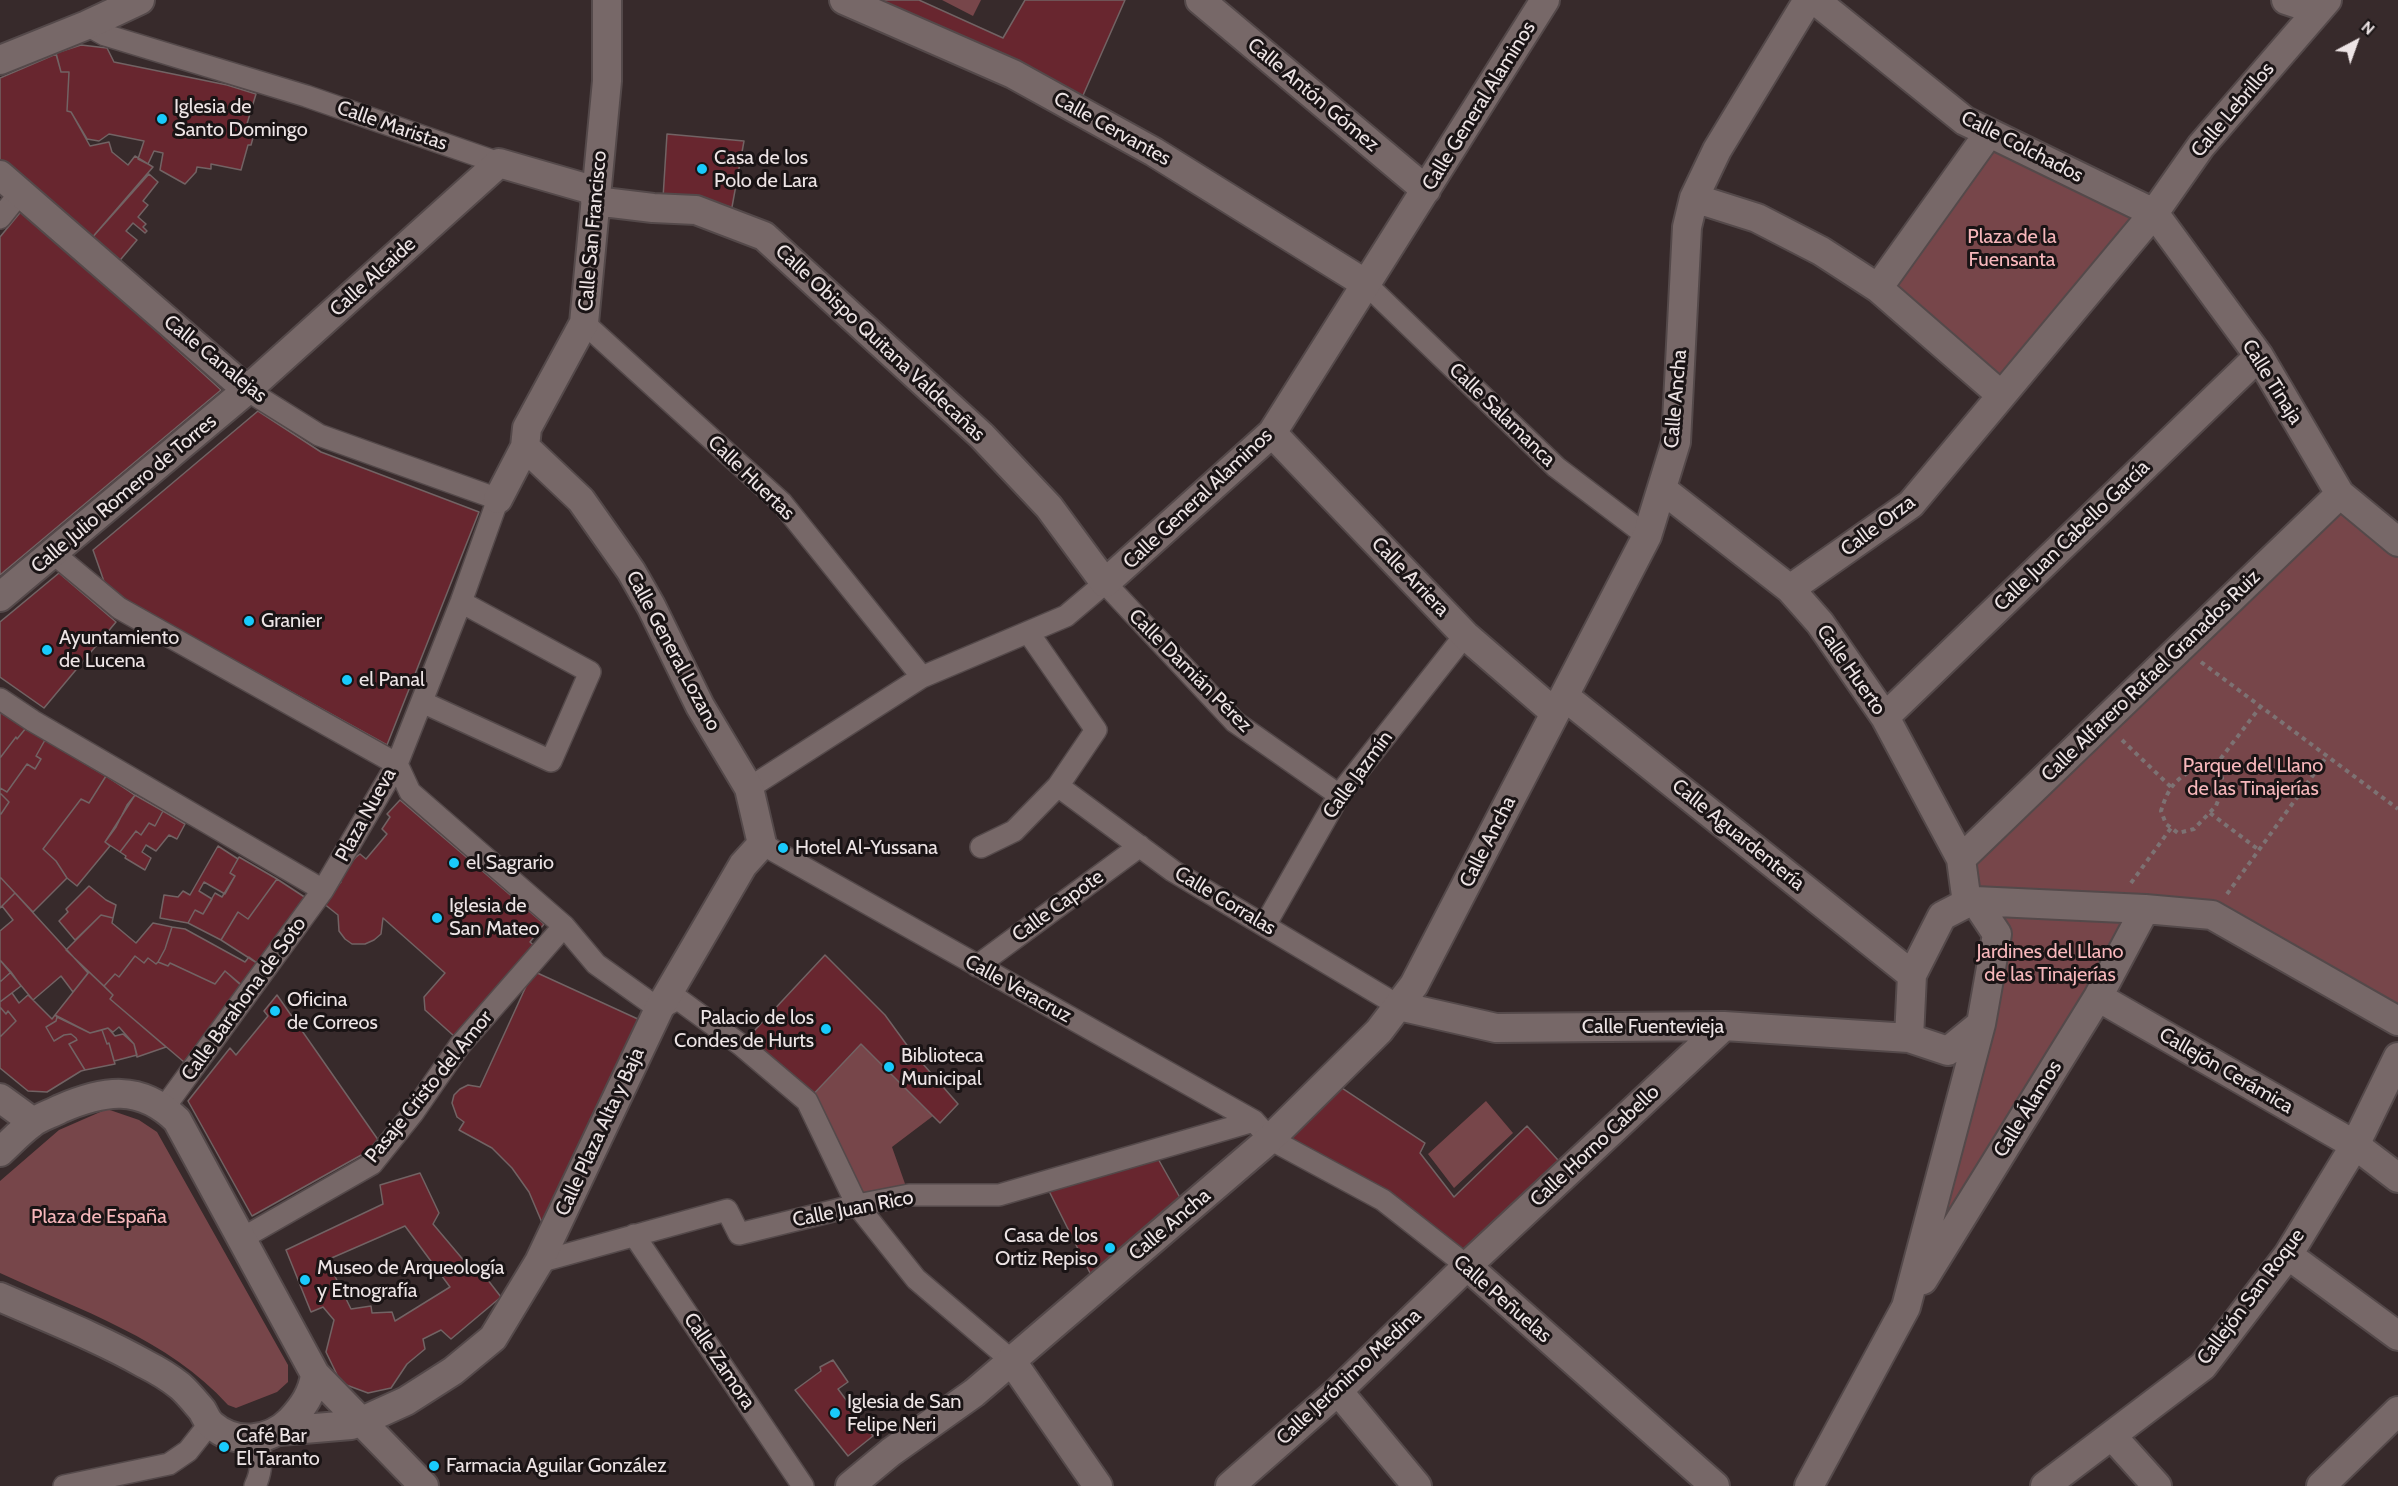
<!DOCTYPE html>
<meta charset="utf-8">
<style>
body{margin:0}
#map{position:relative;width:2398px;height:1486px;overflow:hidden;background:#372a2b;font-family:Cabin,sans-serif}
canvas{display:block}
.north{position:absolute;left:2326px;top:12px;width:60px;height:60px;-webkit-text-stroke:4px #1a1415;paint-order:stroke;rotate:41deg;font-size:16px;font-weight:700;line-height:24px;text-align:center;color:#ede4e5}
.north::after{content:'';display:block;margin:auto;width:21px;height:27px;background:#ede4e5;clip-path:polygon(50% 0,100% 100%,50% 72%,0 100%)}
</style>
<div id="map">
<canvas width="2398" height="1486"></canvas>
<div class="north">N</div>
</div>
<script>
const g = document.querySelector('canvas').getContext('2d');
g.lineJoin = 'round';
function fill(path, color) {
  g.fillStyle = color;
  g.fill(path, 'evenodd');
}
function trace(path, color, width, dash) {
  g.strokeStyle = color;
  g.lineWidth = width;
  g.lineCap = dash ? 'butt' : 'round';
  g.setLineDash(dash || []);
  g.stroke(path);
}
function label(font, color, halo, rows, align = 'center') {
  g.font = font + ' Cabin,sans-serif';
  g.lineWidth = 6;
  g.setLineDash([]);
  g.textBaseline = 'middle';
  g.strokeStyle = halo;
  g.fillStyle = color;
  for (const [text, x, y, turn = 0] of rows) {
    g.save();
    g.translate(x, y);
    g.rotate((+turn || 0) * Math.PI / 180);
    g.textAlign = isNaN(turn) ? turn : align;
    if (halo) g.strokeText(text, 0, 0);
    g.fillText(text, 0, 0);
    g.restore();
  }
}
fill(new Path2D(`
 M942,0H981L973,16Z
 M1989,133L2154,213L2001,395L1878,288Z
 M2340,494L2398,542V1021L2212,915L2145,909L1906,1307L1997,934L1961,859Z
 M861,1044L933,1116L892,1147L909,1195L857,1205L807,1101Z
 M1486,1101L1513,1133L1454,1188L1428,1154Z
 M107,1109L139,1120L157,1132L288,1365V1382L277,1392L236,1408L228,1405C169,1339 79,1310 0,1273V1181L59,1130Z`), '#77464a');
const building = new Path2D(`
 M867,0H919L1003,38L1025,0H1125L1081,100Z
 M81,45L107,48L114,62L227,85L256,94L246,127L248,128L247,133L254,134L251,145H248L241,170L211,164V169L197,167L196,172L185,184L160,170L163,153L154,151L148,164L138,159L144,141L109,134L99,141L87,139L71,112L67,111L69,72H61L56,53Z
 M56,54L61,72H69L67,111L71,112L90,146L109,142L112,152L128,165L135,156L153,167L90,240L0,162V78Z
 M667,134L744,141L732,207L663,198Z
 M149,174L158,182L143,201L148,205L138,217L146,224L143,227L147,231L145,233L133,223L126,231L137,240L116,265L90,240Z
 M23,209L221,390L0,575V237Z
 M258,411L321,452L479,512L387,745L107,590L93,550Z
 M59,573L116,622L44,708L0,677V622Z
 M0,712L26,728L17,739L16,737L0,758Z
 M26,728L45,740L36,756L41,759L35,769L27,764L7,792L0,788V758L16,737L17,739Z
 M45,740L106,776L89,803L81,799L43,849L56,861L67,878L33,912L0,877V813L1,814L9,802L0,793V788L7,792L27,764L35,769L41,759L36,756Z
 M106,776L136,796L135,795L127,805L116,827L105,842L110,846L77,886L67,878L56,861L43,849L81,799L89,803Z
 M0,793L9,802L1,814L0,813Z
 M135,795L163,811L155,826L149,823L141,835L136,831L120,852L105,842Z
 M400,800L544,924L530,942L538,949L454,1036L425,1010L424,997L445,973L383,918L381,934L374,940L365,944H352L345,939L339,931L338,915L323,903L341,882L337,878L356,857L360,854L366,859L387,834L382,829L390,817L387,814Z
 M163,811L185,824L177,839L169,835L156,851L146,845L142,852L151,858L145,870L125,858L126,856L120,852L136,831L141,835L149,823L155,826Z
 M218,846L238,859L230,873L235,876L225,894L204,882L199,891L212,899L203,914L195,910L188,923L160,918L164,895L178,897L183,891L190,895Z
 M239,857L277,879L248,919L238,912L221,940L188,923L195,910L203,914L215,893L222,897L235,876L230,873Z
 M0,877L15,893L0,908Z
 M277,879L309,900L260,965L221,940L238,912L248,919Z
 M89,886L106,900L116,905L113,918L101,915L75,940L59,921L68,912L66,909Z
 M15,893L88,973L73,992L61,976L33,1000L0,960V931L13,920L2,906Z
 M101,915L113,918L112,923L136,943L153,923L172,927L165,949L158,962L156,964L148,958L144,963L135,956L119,977L115,974L104,986L66,950Z
 M172,927L185,929L245,962L249,957L260,965L244,987L225,971L215,984L170,963L168,966L158,962L165,949Z
 M825,955L885,1015L909,1048L958,1104L940,1123L861,1044L807,1101L741,1045Z
 M135,956L144,963L148,958L156,964L158,962L168,966L170,963L215,984L225,971L244,988L184,1062L110,999L113,995L104,986L115,974L119,977Z
 M0,960L11,972L0,982Z
 M533,971L640,1020L543,1225L529,1192L512,1168L492,1148L459,1130L464,1122L457,1117L452,1103L454,1095L460,1089L468,1085L480,1087Z
 M11,972L21,986L0,1002V982Z
 M89,972L113,995L110,999L166,1047L137,1057L134,1044L119,1027L113,1032L108,1028L90,1033L55,1015Z
 M12,993L19,1003L28,995L52,1019L55,1015L57,1017L56,1021L46,1027L54,1041L64,1035L71,1034L76,1038L77,1040L69,1044L85,1070L81,1071L47,1092L28,1091L0,1068V1037L16,1021L8,1011L6,1014L0,1007V1002Z
 M277,995L381,1144L252,1216L188,1101L230,1048L236,1055L268,1016L264,1011Z
 M0,1007L6,1014L8,1011L16,1021L0,1037Z
 M57,1017L90,1033L102,1030L107,1044L109,1043L115,1064L85,1070L69,1044L77,1040L76,1038L71,1034L64,1035L54,1041L46,1027L56,1021Z
 M108,1028L115,1036L123,1034L134,1044L137,1055L114,1061L109,1043L107,1044L102,1030Z
 M1330,1080L1425,1143L1420,1153L1454,1197L1527,1126L1568,1171L1467,1266L1270,1139Z
 M1157,1157L1187,1210L1097,1287L1047,1187Z
 M420,1173L439,1213L433,1224L471,1269L477,1266L501,1297L451,1339L441,1330L423,1339L425,1349L407,1364L391,1388L368,1393L341,1383L326,1352L334,1320L323,1307L311,1312L286,1250L383,1204L380,1185ZM405,1226L450,1287L395,1321L392,1312L372,1313L371,1306L351,1309L327,1260Z
 M833,1360L848,1382L838,1389L873,1436L848,1456L795,1390L821,1371L820,1367Z`);
fill(building, '#68262f');
trace(building, '#726364', 1.5);
const pedestrian = new Path2D(`
 M87,25L105,35L306,96L499,163
 M0,218L20,193
 M1366,284L1556,467L1647,536
 M584,323L782,503L922,677
 M53,553L119,608L397,764
 M1028,632L1096,730L1058,786L1173,871L1399,1006
 M0,699L33,721L323,890
 M422,702L551,761L590,672L461,602
 M397,764L410,792L564,926L596,964L659,1009L678,999L741,1045L807,1101L857,1205L916,1279L1011,1360
 M749,788L922,677L1066,616L1105,583L1235,722L1339,795
 M762,844L1254,1121L1270,1139L1383,1200L1467,1266
 M981,847L1014,831L1058,786
 M1265,925L1339,795L1465,635
 M977,966L1140,846
 M164,1108L323,890L397,764L461,602L498,499L319,435L247,390
 M634,1235L803,1486
 M241,1239L372,1164L413,1113L460,1045L564,926
 M539,1262L727,1210L739,1234L857,1205L909,1195H999L1254,1121
 M64,1486L169,1464L188,1451L210,1423
 M255,1486C263,1470 261,1456 259,1439`);
const minor = new Path2D(`
 M844,0L1013,74L1154,152L1366,284
 M1200,0L1426,190
 M1815,0L1965,121L2154,213L2259,356L2340,494L2398,542
 M2286,0L2316,10
 M0,60L87,25L140,0
 M1989,133L1878,288L2001,395
 M0,175L247,390
 M1694,198L1757,218L1821,251L1878,288
 M595,201L653,208L696,210L764,236L982,436L1049,507L1105,583L1272,433L1545,0
 M1272,433L1465,635L1555,713
 M525,447L527,428L584,323L607,81V0
 M1662,489L1790,589L1820,623L1885,717L1961,859L1967,903
 M498,499L525,447
 M1790,589L1911,504L2154,213L2201,146L2327,0
 M0,597L247,390L499,163L596,191
 M1564,696L1912,975
 M1885,717L2259,356
 M1961,859L2340,494
 M1975,901L2145,909L2212,915L2398,1021
 M1975,901L1997,934L1981,1024L1948,1051L1909,1038L1912,975L1942,916L1967,903Z
 M2098,997L2355,1145L2398,1178
 M1399,1006L1496,1028L1724,1026L1909,1038
 M0,1098L33,1122
 M0,1152C10,1143 20,1132 31,1124C39,1117 51,1114 60,1109C104,1090 140,1084 177,1120L315,1374L424,1486
 M2288,1255L2398,1336
 M1467,1266L1715,1486
 M1923,1280L2098,997L2145,909
 M0,1297C48,1318 99,1338 145,1364C157,1370 170,1378 180,1386C188,1393 195,1402 202,1410C205,1415 207,1421 212,1425C235,1445 269,1442 290,1421C303,1407 313,1393 315,1374
 M1011,1360L1098,1486
 M1338,1391L1417,1486
 M280,1431L351,1425L362,1421L406,1401L453,1371L493,1338L539,1262L659,1009L743,865L762,844L749,788L700,706L651,606L631,571L581,500L525,447
 M2112,1436L2157,1486
 M850,1486L891,1452L974,1393L1270,1139L1379,1031L1414,985L1647,536L1676,442L1687,227L1694,198L1717,150L1808,0
 M1230,1486L1338,1391L1467,1266L1724,1026
 M1809,1486L1906,1307L1981,1024
 M2045,1486L2203,1366L2288,1255L2355,1145L2398,1057
 M2321,1486L2398,1411`);
trace(pedestrian, '#54494a', 24);
trace(minor, '#54494a', 32);
trace(new Path2D(`
 M2201,662L2398,809
 M2122,740L2171,787
 M2199,766H2215L2222,778V790L2216,806L2194,829L2178,833L2166,824L2161,811C2169,785 2176,779 2199,766Z
 M2215,766L2261,706
 M2210,813L2259,850
 M2131,883L2171,828
 M2227,894L2327,756`), '#7d7273', 4, [4.5, 4.5]);
trace(pedestrian, '#776868', 21);
trace(minor, '#776868', 28);
for (const [x, y, r, color] of [
 [162,119,6,"#19cafc"],
 [702,169,6,"#19cafc"],
 [249,621,6,"#19cafc"],
 [47,650,6,"#19cafc"],
 [347,680,6,"#19cafc"],
 [783,848,6,"#19cafc"],
 [454,863,6,"#19cafc"],
 [437,918,6,"#19cafc"],
 [275,1011,6,"#19cafc"],
 [826,1029,6,"#19cafc"],
 [889,1067,6,"#19cafc"],
 [1110,1248,6,"#19cafc"],
 [305,1280,6,"#19cafc"],
 [835,1413,6,"#19cafc"],
 [224,1447,6,"#19cafc"],
 [434,1466,6,"#19cafc"]
]) {
  const dot = new Path2D();
  dot.arc(x, y, r, 0, 2 * Math.PI);
  g.fillStyle = color;
  g.fill(dot);
  trace(dot, '#1a1415', 2);
}
label('20px', '#ede4e5', '#1a1415', [
 ["Calle Antón Gómez",1313,95,40],
 ["Calle General Alaminos",1479,106,-58],
 ["Calle Lebrillos",2233,110,-50],
 ["Calle Maristas",392,126,19],
 ["Calle Cervantes",1112,129,29],
 ["Calle Colchados",2022,147,27],
 ["Calle San Francisco",593,231,-85],
 ["Calle Alcaide",373,277,-42],
 ["Calle Obispo Quitana Valdecañas",880,343,43],
 ["Calle Canalejas",215,359,39],
 ["Calle Tinaja",2272,382,58],
 ["Calle Ancha",1676,399,-85],
 ["Calle Salamanca",1502,415,44],
 ["Calle Huertas",751,478,44],
 ["Calle Julio Romero de Torres",124,494,-40],
 ["Calle General Alaminos",1198,499,-43],
 ["Calle Orza",1878,526,-37],
 ["Calle Juan Cabello García",2072,536,-44],
 ["Calle Arriera",1410,577,46],
 ["Calle General Lozano",673,651,62],
 ["Calle Huerto",1851,670,55],
 ["Calle Damián Pérez",1190,671,45],
 ["Calle Alfarero Rafael Granados Ruiz",2151,676,-44],
 ["Calle Jazmín",1358,775,-54],
 ["Plaza Nueva",366,815,-61],
 ["Calle Aguardentería",1738,835,39],
 ["Calle Ancha",1488,842,-63],
 ["Calle Corralas",1225,901,31],
 ["Calle Capote",1058,906,-36],
 ["Calle Veracruz",1018,989,29],
 ["Calle Barahona de Soto",244,999,-54],
 ["Calle Fuentevieja",1653,1027],
 ["Callejón Cerámica",2226,1071,30],
 ["Pasaje Cristo del Amor",429,1087,-51],
 ["Calle Álamos",2028,1109,-58],
 ["Calle Plaza Alta y Baja",600,1132,-65],
 ["Calle Horno Cabello",1595,1146,-43],
 ["Calle Juan Rico",853,1209,-11],
 ["Calle Ancha",1170,1225,-40],
 ["Callejón San Roque",2251,1297,-53],
 ["Calle Peñuelas",1502,1299,41],
 ["Calle Zamora",719,1361,56],
 ["Calle Jerónimo Medina",1349,1377,-43]
]);
label('20px', '#ede4e5', '#1a1415', [
 ["Iglesia de",174,107],
 ["Santo Domingo",174,130],
 ["Casa de los",714,158],
 ["Polo de Lara",714,181],
 ["Granier",261,621],
 ["Ayuntamiento",59,638],
 ["de Lucena",59,661],
 ["el Panal",359,680],
 ["Hotel Al-Yussana",795,848],
 ["el Sagrario",466,863],
 ["Iglesia de",449,906],
 ["San Mateo",449,929],
 ["Oficina",287,1000],
 ["de Correos",287,1023],
 ["Palacio de los",814,1018,"right"],
 ["Condes de Hurts",814,1041,"right"],
 ["Biblioteca",901,1056],
 ["Municipal",901,1079],
 ["Casa de los",1098,1236,"right"],
 ["Ortiz Repiso",1098,1259,"right"],
 ["Museo de Arqueología",317,1268],
 ["y Etnografía",317,1291],
 ["Iglesia de San",847,1402],
 ["Felipe Neri",847,1425],
 ["Café Bar",236,1436],
 ["El Taranto",236,1459],
 ["Farmacia Aguilar González",446,1466]
], 'left');
label('20px', '#f7b7bb', '#1a1415', [
 ["Plaza de la",2012,237],
 ["Fuensanta",2012,260],
 ["Parque del Llano",2253,766],
 ["de las Tinajerías",2253,789],
 ["Jardines del Llano",2050,952],
 ["de las Tinajerías",2050,975],
 ["Plaza de España",99,1217]
]);
</script>
